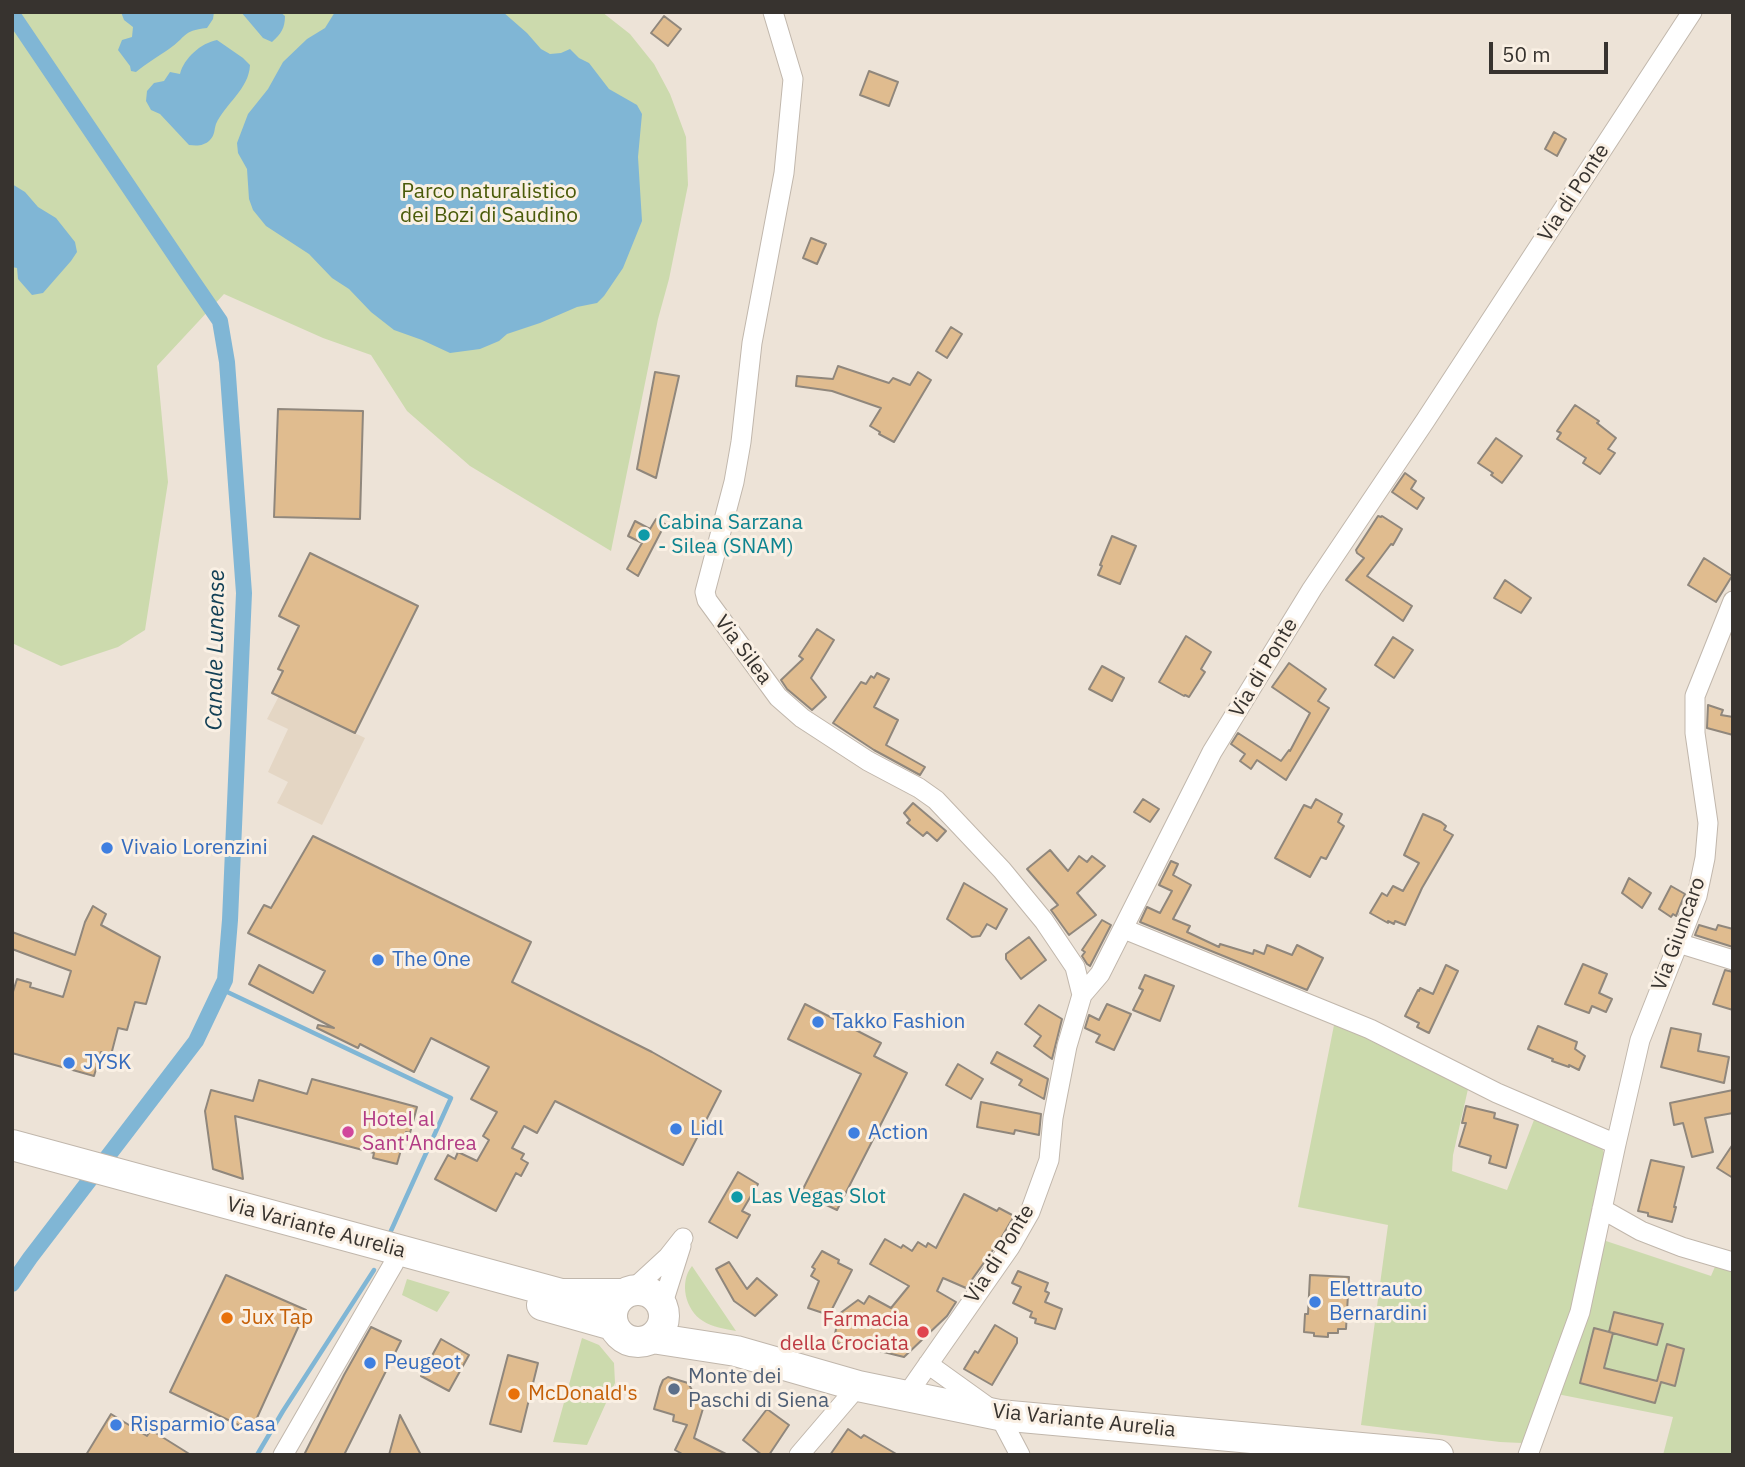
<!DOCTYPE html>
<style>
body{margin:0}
#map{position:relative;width:1745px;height:1467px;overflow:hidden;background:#ede3d7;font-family:"IBM Plex Sans",sans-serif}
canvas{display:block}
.frame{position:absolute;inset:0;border:14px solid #37332f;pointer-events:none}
.scale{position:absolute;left:1489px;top:42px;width:119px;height:32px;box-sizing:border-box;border:4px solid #37332f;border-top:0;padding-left:9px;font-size:21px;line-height:24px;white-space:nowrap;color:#37332f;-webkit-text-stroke:5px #faf0e4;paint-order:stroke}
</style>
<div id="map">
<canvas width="1745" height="1467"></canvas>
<div class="frame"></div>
<div class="scale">50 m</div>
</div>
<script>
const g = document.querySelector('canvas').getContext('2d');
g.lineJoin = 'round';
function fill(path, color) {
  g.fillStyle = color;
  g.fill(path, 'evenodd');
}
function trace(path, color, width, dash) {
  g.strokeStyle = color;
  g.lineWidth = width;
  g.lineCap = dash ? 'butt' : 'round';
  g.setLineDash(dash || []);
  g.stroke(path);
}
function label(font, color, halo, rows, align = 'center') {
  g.font = font + ' "IBM Plex Sans",sans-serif';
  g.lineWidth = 6;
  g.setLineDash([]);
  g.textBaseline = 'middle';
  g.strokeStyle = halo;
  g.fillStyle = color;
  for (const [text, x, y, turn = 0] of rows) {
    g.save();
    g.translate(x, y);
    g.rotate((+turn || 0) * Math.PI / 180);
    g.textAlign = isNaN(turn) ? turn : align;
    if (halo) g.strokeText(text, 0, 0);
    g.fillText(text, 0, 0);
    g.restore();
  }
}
fill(new Path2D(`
 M279,696L365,738L322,825L277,803L288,782L268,772L288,729L267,719Z`), '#e4d6c4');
fill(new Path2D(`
 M12,12H602L630,34L654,64L670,94L686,137L688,185L669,279L658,319L611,551L470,466L407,411L371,355L323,338L224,294L157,366L168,482L145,630L118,647L61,666L12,643Z
 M1335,1020L1468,1089L1453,1155L1452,1171L1507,1190L1534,1120L1602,1148L1604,1153C1585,1251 1569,1353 1522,1443L1500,1442L1361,1425L1388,1225L1298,1207Z
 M1600,1239L1711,1276L1717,1262L1733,1267V1455H1663L1673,1417L1557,1394Z
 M692,1266L736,1331C726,1329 711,1327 703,1321C685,1310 679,1282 692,1266Z
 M407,1279L450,1292L437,1312L402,1295Z
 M582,1338L599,1345L614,1363L615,1383L587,1445L553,1442Z`), '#ccdaad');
fill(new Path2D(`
 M121,12H214L213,19L207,28C181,31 187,37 169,49C157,57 147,63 136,72L131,71L130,66L118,50L122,40L132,37L133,27L124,20Z
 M241,12H280L285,16C285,28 281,34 272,42L263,38Z
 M335,12H503L527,33L541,49L550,54L561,53L570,49L579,58L589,63L609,89L637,105L642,114L638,157L642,221L623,268L604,296L597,303L577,307L540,323L507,334L499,341L480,349L450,353L422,340L394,330L371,312L349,289L332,278L309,254L266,226L253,210L249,199L247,169L238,153L237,143L248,114L268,89L283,62L307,39L325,28Z
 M217,40L243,58L250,65C249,89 225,104 216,124C214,130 215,135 210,140C204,146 197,146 189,145L160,114L151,110L146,101L147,91L154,83L164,81L170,72L180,74C184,58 201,43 217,40Z
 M12,184L25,192L38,207L56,218L75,242L77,252L71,261L43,293L32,295L18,279L17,268L12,267Z`), '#80b6d5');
trace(new Path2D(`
 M221,989L451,1098L390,1233
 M257,1455L283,1411L374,1270`), '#80b6d5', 4.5);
trace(new Path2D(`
 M12,14L187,273L220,321L227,362L244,593L230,920L225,980L196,1041L30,1258L12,1284`), '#80b6d5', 16);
const building = new Path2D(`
 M664,16L681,29L668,46L651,33Z
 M869,71L898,82L889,106L860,95Z
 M1554,132L1566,139L1557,156L1545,149Z
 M811,238L826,244L817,264L803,258Z
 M951,327L962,334L947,358L936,351Z
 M838,366L889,383L893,378L910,385L918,372L931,380L894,442L879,434L880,432L870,426L881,408L832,391L796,386L797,376L833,379Z
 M655,372L679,376L656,478L637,469Z
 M1575,405L1599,421L1597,423L1616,438L1608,449L1615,453L1600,474L1583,463L1586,458L1557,439L1561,433L1557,431Z
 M278,409L363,411L360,519L274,517Z
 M1496,438L1522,456L1502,483L1491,475L1493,473L1478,463Z
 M1405,473L1416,481L1411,489L1424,498L1417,509L1392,492Z
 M1378,516L1381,517L1382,516L1402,529L1393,545L1391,544L1367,576L1412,606L1403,621L1346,580L1364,558L1357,553L1356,550Z
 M656,519L665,524L638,576L627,569L642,543L628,536L635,521L650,529Z
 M1112,536L1136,546L1120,584L1098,575L1102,566L1100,565Z
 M310,553L418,606L355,733L272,693L283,671L278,669L299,626L279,616Z
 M1704,558L1732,576L1716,602L1688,585Z
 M1505,580L1531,598L1521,613L1494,598Z
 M817,629L834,640L811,678L826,697L812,710L787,689L781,680L803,659L799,656Z
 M1186,636L1211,652L1201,669L1205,672L1189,697L1185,695L1184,696L1159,682Z
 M1393,637L1413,650L1394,678L1375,665Z
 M1289,663L1326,689L1318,701L1329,708L1286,780L1257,760L1251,769L1240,761L1245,754L1231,744L1238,733L1281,761L1289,750L1290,751L1310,713L1272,687Z
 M1102,666L1124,678L1112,701L1089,689Z
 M877,673L889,679L874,707L898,720L886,745L925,767L920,775L874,750L833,723L861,682L866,684L871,676L874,678Z
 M1708,705L1723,710L1721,715L1733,717V735L1707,728Z
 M1143,799L1159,809L1150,822L1134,812Z
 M1316,799L1342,814L1338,822L1344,826L1326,859L1321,857L1310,877L1275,858L1304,805L1311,808Z
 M913,803L946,831L937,841L927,832L923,836L907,823L910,820L904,813Z
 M1423,814L1441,822L1446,826L1444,830L1453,835L1422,888L1405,925L1395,921L1394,924L1388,921V923L1370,913L1382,893L1387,896L1393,886L1403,891L1419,863L1404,855Z
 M313,836L531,942L512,982L652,1052L721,1091L683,1165L555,1101L537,1133L524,1126L512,1148L524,1154L521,1159L528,1163L521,1176L516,1173L496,1211L435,1179L448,1155L455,1159L458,1152L477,1161L489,1140L483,1136L497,1112L471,1099L489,1067L431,1038L414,1072L360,1044L358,1048L317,1028L318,1025L334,1028L249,984L259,965L313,993L325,971L248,933L264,905L271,908Z
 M1050,850L1068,871L1079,856L1087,862L1092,856L1105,866L1077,893L1096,915L1069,935L1051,910L1058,905L1027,869Z
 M1171,861L1178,864L1173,875L1191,885L1173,919L1190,926L1187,932L1219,947L1220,944L1253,954L1254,950L1264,954L1267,945L1292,955L1297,945L1323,958L1307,990L1140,922L1147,907L1160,913L1172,891L1159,885Z
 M1629,878L1651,893L1642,908L1622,893Z
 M964,883L1007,909L996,929L987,924L980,936L972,937L947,919Z
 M1671,886L1685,894L1676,916L1673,914L1671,917L1659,909Z
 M93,906L106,914L101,925L160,957L146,1004L135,1002L127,1030L118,1028L111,1055L101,1052L94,1076L12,1053V995L17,979L31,983L30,987L63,997L71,971L12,949V932L75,955L85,922Z
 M1102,920L1111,925L1090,966L1087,964L1082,956L1085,952L1082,950Z
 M1699,925L1716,930L1718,925L1733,929V947L1695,935Z
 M1029,937L1046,960L1021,979L1006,959V954Z
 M1583,964L1607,974L1599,993L1612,999L1606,1012L1592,1006L1589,1013L1565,1004Z
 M1446,965L1458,971L1429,1033L1417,1027L1419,1023L1405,1016L1418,990L1419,991L1420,988L1433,994Z
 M1725,970L1733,972V1010L1713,1004Z
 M1145,975L1174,986L1160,1021L1133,1010L1143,990L1139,988Z
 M805,1004L881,1043L874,1056L907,1073L837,1210L801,1193L861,1074L788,1039Z
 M1107,1004L1131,1014L1114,1050L1096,1042L1100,1035L1085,1028L1089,1015L1099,1020Z
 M1039,1005L1062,1019L1052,1059L1034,1046L1041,1036L1025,1024Z
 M1538,1026L1577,1042L1575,1049L1585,1056L1579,1070L1569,1065V1067L1552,1061L1553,1059L1528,1049Z
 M1671,1028L1701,1034L1698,1051L1729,1057L1724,1083L1661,1067Z
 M997,1052L1048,1079L1044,1099L1019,1085L1022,1080L991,1063Z
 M958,1064L983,1079L971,1099L946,1085Z
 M312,1079L417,1107L410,1133L406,1132L397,1164L373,1158L374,1153L235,1116L243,1179L213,1169L205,1111L211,1090L253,1101L259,1080L307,1094Z
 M1733,1090V1113L1705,1118L1713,1152L1692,1157L1683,1123L1674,1125L1670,1103Z
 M981,1102L1041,1114L1039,1135L1015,1130L1014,1134L977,1127Z
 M1466,1106L1495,1113L1494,1118L1518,1125L1506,1168L1489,1163L1491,1156L1459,1146L1466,1123H1462Z
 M1733,1144V1178L1717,1168Z
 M1651,1160L1684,1167L1674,1207H1676L1672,1222L1648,1216V1213L1638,1211Z
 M738,1172L758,1184L742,1211L750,1215L737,1238L709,1222Z
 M964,1194L997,1211L999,1208L1014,1216L1000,1240L966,1288L943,1278L937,1291L956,1302L947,1316L904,1357L859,1346L858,1348L837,1343V1340L834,1339L839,1314L858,1300L864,1304L869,1296L891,1308L909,1286L870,1264L885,1239L901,1248L903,1245L912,1251L918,1242L926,1247L928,1243L936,1248Z
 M822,1251L839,1260L838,1263L852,1270L829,1315L808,1308L819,1281L811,1276L815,1269L812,1267Z
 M729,1262L747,1289L757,1278L777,1295L755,1316L734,1301L716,1269Z
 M1018,1271L1048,1283L1045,1291L1049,1293L1045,1302L1062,1309L1055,1329L1035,1323L1036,1319L1030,1317L1032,1312L1013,1303L1021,1287L1012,1283Z
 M226,1275L306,1310L251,1431L170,1392Z
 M1310,1275L1349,1277L1346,1329H1338V1333H1328V1337L1314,1336V1333L1304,1332L1305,1314H1308Z
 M1614,1312L1663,1324L1657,1345L1609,1332Z
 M995,1325L1017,1338V1343L992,1385L964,1369L975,1351L978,1353Z
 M371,1327L401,1341L344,1455H304L344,1375Z
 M1594,1328L1613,1333L1604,1368L1657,1381L1667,1344L1684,1349L1675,1386L1661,1382L1655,1403L1580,1383Z
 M441,1339L469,1355L449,1391L421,1376Z
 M508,1355L538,1363L521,1432L490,1424Z
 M668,1377L688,1383L697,1399L705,1402L694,1438L728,1455H684L675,1450L687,1425L673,1421L674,1415L654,1409L660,1387L663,1380Z
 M767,1409L789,1425L769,1455H762L743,1440Z
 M111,1414L147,1436L151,1430L191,1455H86Z
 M400,1415L421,1455H389Z
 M848,1429L861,1438L864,1435L898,1455H830Z`);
fill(building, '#e0bc8f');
trace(building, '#90877c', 2);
const street = new Path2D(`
 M773,12L793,79L784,173L752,343L741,442L734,482L705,592L707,600L778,697L802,718L868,761L919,788L936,800L1002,870L1044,921L1075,967L1082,995
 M1124,929L1370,1029L1497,1093L1616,1144L1580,1312L1528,1455
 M1678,943L1733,960
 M1616,1144L1640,1040L1697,896L1705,858L1708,823L1695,733V696L1733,601
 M1602,1209L1641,1231L1682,1247L1733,1262
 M631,1291L668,1257L683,1238
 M662,1306L681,1246
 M928,1364L999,1415L1020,1455
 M906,1396L1010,1247L1030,1212L1049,1160L1053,1118L1067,1046L1082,995L1100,974L1212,752L1312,589L1425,421L1692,12
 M283,1455L394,1263
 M799,1455L858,1386`);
const primary = new Path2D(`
 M12,1145L561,1294H623
 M612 1316a26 26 0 1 1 52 0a26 26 0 1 1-52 0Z
 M542,1305L613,1325
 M652,1338L736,1351L858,1386L999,1415L1438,1455`);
trace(street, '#c1b7ac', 21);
trace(primary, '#c1b7ac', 32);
trace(street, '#fff', 19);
trace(primary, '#fff', 30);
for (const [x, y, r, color] of [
 [644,535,7,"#0f9aa8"],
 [107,848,7,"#3f7fe0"],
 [378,960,7,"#3f7fe0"],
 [818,1022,7,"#3f7fe0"],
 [69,1063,7,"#3f7fe0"],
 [676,1129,7,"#3f7fe0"],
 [348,1132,7,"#d1479c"],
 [854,1133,7,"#3f7fe0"],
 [737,1197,7,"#0f9aa8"],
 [1315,1302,7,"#3f7fe0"],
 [227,1318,7,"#e8710a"],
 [923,1332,7,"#e0444e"],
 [370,1363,7,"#3f7fe0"],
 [674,1389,7,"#5c6f8a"],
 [514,1394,7,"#e8710a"],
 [116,1425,7,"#3f7fe0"]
]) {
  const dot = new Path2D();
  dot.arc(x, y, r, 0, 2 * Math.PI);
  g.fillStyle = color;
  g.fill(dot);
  trace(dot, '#faf0e4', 2.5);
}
label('21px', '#4a5b09', '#faf0e4', [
 ["Parco naturalistico",489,192],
 ["dei Bozi di Saudino",489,216]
]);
label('21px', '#37332f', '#faf0e4', [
 ["Via di Ponte",1574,193,-57],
 ["Via Silea",743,650,53],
 ["Via di Ponte",1264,668,-59],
 ["Via Giuncaro",1679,934,-70],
 ["Via Variante Aurelia",316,1228,15],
 ["Via di Ponte",1000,1254,-58],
 ["Via Variante Aurelia",1084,1421,6]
]);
label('21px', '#0d838f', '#faf0e4', [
 ["Cabina Sarzana",658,523],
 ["- Silea (SNAM)",658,547],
 ["Las Vegas Slot",751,1197]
], 'left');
label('21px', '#366cbe', '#faf0e4', [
 ["Vivaio Lorenzini",121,848],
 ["The One",392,960],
 ["Takko Fashion",832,1022],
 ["JYSK",83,1063],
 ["Lidl",690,1129],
 ["Action",868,1133],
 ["Elettrauto",1329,1290],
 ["Bernardini",1329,1314],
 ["Peugeot",384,1363],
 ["Risparmio Casa",130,1425]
], 'left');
label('21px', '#b23c85', '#faf0e4', [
 ["Hotel al",362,1120],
 ["Sant'Andrea",362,1144]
], 'left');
label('21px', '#c56008', '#faf0e4', [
 ["Jux Tap",241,1318],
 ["McDonald's",528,1394]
], 'left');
label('21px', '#be3a42', '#faf0e4', [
 ["Farmacia",909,1320],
 ["della Crociata",909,1344]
], 'right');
label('21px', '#4e5e75', '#faf0e4', [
 ["Monte dei",688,1377],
 ["Paschi di Siena",688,1401]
], 'left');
label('italic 23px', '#134056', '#faf0e4', [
 ["Canale Lunense",216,650,-89]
]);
</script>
